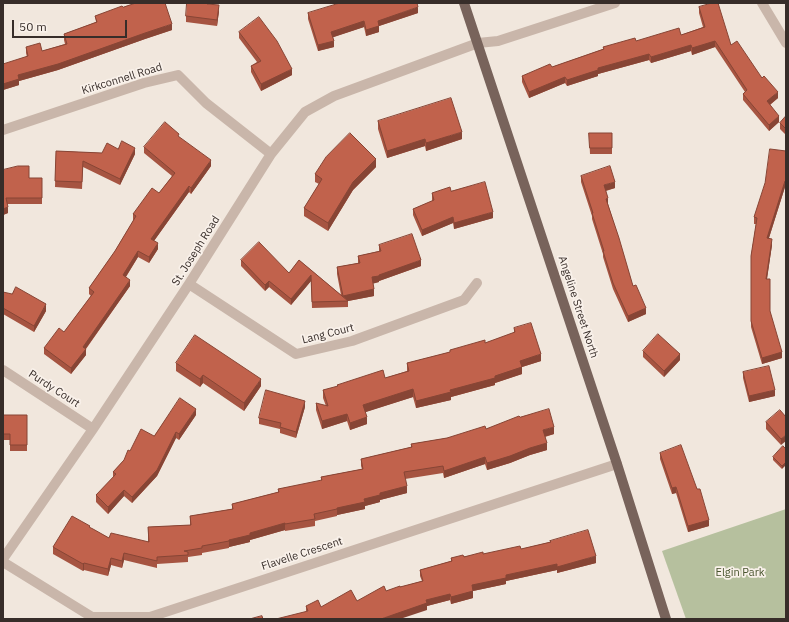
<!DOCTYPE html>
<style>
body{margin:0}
#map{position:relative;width:789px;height:622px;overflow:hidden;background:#f1e7dd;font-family:"IBM Plex Sans",sans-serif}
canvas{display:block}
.frame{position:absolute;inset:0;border:4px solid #372d29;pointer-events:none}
.scale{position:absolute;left:12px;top:20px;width:115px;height:18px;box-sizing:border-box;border:2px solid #372d29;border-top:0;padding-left:5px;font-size:12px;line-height:14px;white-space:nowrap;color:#372d29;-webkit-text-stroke:3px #f9f1ea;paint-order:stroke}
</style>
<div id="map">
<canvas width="789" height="622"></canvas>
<div class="frame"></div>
<div class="scale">50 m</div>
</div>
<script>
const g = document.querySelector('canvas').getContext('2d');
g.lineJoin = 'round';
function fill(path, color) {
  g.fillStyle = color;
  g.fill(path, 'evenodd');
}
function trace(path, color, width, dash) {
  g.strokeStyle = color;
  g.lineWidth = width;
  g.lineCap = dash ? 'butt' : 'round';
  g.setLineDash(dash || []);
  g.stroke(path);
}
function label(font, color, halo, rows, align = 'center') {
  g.font = font + ' "IBM Plex Sans",sans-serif';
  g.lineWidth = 3.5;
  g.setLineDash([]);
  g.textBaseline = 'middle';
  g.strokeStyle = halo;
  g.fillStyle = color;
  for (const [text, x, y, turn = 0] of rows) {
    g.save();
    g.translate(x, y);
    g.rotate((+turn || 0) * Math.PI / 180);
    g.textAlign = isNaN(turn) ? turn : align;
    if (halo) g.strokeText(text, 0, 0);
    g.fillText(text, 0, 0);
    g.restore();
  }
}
fill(new Path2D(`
 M786,509V619H686L662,551Z`), '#b6c09e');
trace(new Path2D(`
 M762,3L786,43
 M3,130L144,83L178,75L206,103L271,154
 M189,284L296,354L352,341L464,300L477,283
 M3,370L93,429
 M3,559L93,429L189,284L271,154L305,112L334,96L478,43L498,41L615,3
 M3,562L92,617H150L617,464`), '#c9b6aa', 10);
trace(new Path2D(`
 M464,3L617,464L666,619`), '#78635b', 10);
fill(new Path2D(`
 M207,4L219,11L217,26L186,22V16Z
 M123,7L172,30L145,39L58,70L19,81V85L3,90L27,57L26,53V47L42,51L65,44L64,40V34L96,22L95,16Z
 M699,7L731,45L762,78L778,98L770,105L779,122L769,131L743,100V94L745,92L715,47L692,55L691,51L651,63L649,60L598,74V76L567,86L565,83L529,98L522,82V76L552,67L603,49V47L636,41L681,35L703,27L699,13Z
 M308,13H418L379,26V32L366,36L364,27L333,37L334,47L318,51L308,19Z
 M239,32L292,75L261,91L251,72V66L257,62L239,38Z
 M786,116V135L780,129V123Z
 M378,121L462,139L426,151L425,146L387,158L378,129Z
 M589,133H612V154H590Z
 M179,137L211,166L191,194L189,192L154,241L158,249L149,263L138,257L126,277L130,286L86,349V355L71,374L44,354V348L64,332L91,296L89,294V288L115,251L133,221V214L159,193L172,176L144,153V147Z
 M118,149L135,154L120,185L83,167L82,189L55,187L56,151L102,153Z
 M786,151V188L785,187L769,238L772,245L767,279L770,311L782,358L762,364L751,327V256L756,224H754V217Z
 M376,167L353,190L328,231L304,216V208L319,184L315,182V174Z
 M3,170L29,178H42V204H7L8,213L3,215Z
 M581,176L615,188L606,191L608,204L633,286L646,314L628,322L613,289L603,257V254L592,219V216L581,182Z
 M451,191L493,218L454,229L453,223L422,236L413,215V209L432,201V193Z
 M379,245L421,266L379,281V282L373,283L374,296L348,301V307L312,308L311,281L291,305L269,287L265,291L241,266V260L289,273L299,260L341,295L337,274V267L358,263V256L379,251Z
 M3,292L46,311L34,332L3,314Z
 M514,328L541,361L522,367V374L495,383V385L451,397V400L416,408L413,397L365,412L367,424L350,430L347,421L322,429L316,410V403L326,406L323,398V390L385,378L407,371V363L450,352V350L485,343L514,333Z
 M643,351L680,360L664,377L643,357Z
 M176,363L261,386L244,411L203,383L200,387L176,371Z
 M743,372L775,396L749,402L743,378Z
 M305,407L296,438L280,433V429L259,424V418Z
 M3,415H27V451H10V440H3Z
 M196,415L179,440L176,438L157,476L132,503L124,496L108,514L96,502V495L113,478V472L124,460L154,436Z
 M520,417L554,434L545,437L547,450L530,455L510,463L487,470L485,464L444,478L443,473L405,479L407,493L380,500V502L365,506V509L337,515V516L315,521V526L285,531V530L250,540V542L229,547V548L202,553V555L188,557V562L157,564V568L124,560L122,568L111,565L108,576L84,570L83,571L53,554V547L90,528L109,538L148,542V527L190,525V516L232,509V504L278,492V489L321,481V477L362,469L361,466V459L411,447V444L447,438L486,429Z
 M786,417L781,445L766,429V422Z
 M783,446L782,469L773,460V457Z
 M660,453L697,489L709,526L688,532L676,493L672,494L660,459Z
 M550,541L596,563L557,573V570L506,581V584L473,591V598L451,604L450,600L427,606V610L306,611V606L321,607L357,601L386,591L422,581L420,576V570L451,561V558L521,549L550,542Z`), '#a65441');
fill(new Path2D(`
 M219,5V11L217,26V20Z
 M418,7V13L379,26V32L366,36V30L378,21Z
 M364,21V27L331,38V32Z
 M172,24V30L145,39L58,70L19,81V85L3,90V84L18,75L145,33Z
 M334,41V47L318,51V45Z
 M715,41V47L692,55V48Z
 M691,45V51L651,63V57Z
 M649,54V60L598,74V76L567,86V80L598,68Z
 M292,69V75L261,91V84Z
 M565,77V83L529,98V92Z
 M778,92V98L767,107V101Z
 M779,116V122L769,131V125Z
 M462,132V139L426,151V143Z
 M425,139V146L387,158V151Z
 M135,148V154L120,185V179Z
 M376,159V167L353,190L328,231V223L353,182Z
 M211,160V166L191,194V188Z
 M785,181V187L767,244V238Z
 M615,182V188L604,191V185Z
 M189,186V192L151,245V239Z
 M608,198V204L606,205V199Z
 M8,207V213L3,215V209Z
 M493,212V218L454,229V223Z
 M453,217V223L422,236V230Z
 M772,239V245L766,285V279Z
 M158,243V249L149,263V257Z
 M138,251V257L123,281V275Z
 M421,260V266L379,281V282L372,284V277Z
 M311,275V281L291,305V299Z
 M130,280V286L84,351L86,349V355L71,374V368L83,347Z
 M269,281V287L265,291V285Z
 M374,289V296L348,301L343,296Z
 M46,304V311L34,332V326Z
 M646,308V314L628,322V316Z
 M782,352V358L762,364V358Z
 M541,354V361L522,367V374L495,383V385L451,397V400L416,408V401L495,376L520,361Z
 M680,354V360L664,377V371Z
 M203,375V383L200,387V379Z
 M261,379V386L244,411V403Z
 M413,389V397L363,413V405Z
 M775,390V396L749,402V396Z
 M305,401V407L296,438V432Z
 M196,409V415L179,440V434Z
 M347,414V421L322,429V421Z
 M367,417V424L350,430V423Z
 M554,427V434L543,437V430Z
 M176,432V438L157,476L132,503V497Z
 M786,435V441L781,445V439Z
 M547,443V450L530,455L510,463L487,470V463L530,448Z
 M485,457V464L444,478V471Z
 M786,462V465L782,469V466Z
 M407,486V493L380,500V502L365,506V509L337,515V508L364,499L380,493Z
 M676,487V493L672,494V488Z
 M124,490V496L108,514V507Z
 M709,520V526L688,532V526Z
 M285,523V530L250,540V542L229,547V540L250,533Z
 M124,553V560L122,568V561Z
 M596,556V563L557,573V567Z
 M111,558V565L108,576V569Z
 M84,563V570L83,571V564Z
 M557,564V570L506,581V584L473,591V598L451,604V597L472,585L506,575Z
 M450,594V600L427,606V610L400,619H381L426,600Z`), '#874535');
const building = new Path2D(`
 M136,3H165L172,24L145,33L58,64L18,75L19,79L3,84V64L28,56L26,47L40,43L42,51L67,44L64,34L97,22L95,16L122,6L123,7Z
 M187,3H207V4L219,5L217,20L186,16Z
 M340,3H417L418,7L378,21L379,26L366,30L364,21L331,32L334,41L318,45L308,13Z
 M712,3H718L731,45L737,41L762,78L764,76L778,92L767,101L779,116L769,125L743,94L747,90L715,41L692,48L691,45L651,57L649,54L598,68V70L567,80L565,77L529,92L522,76L550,64L552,67L604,49L603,47L635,38L636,41L679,28L681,35L705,27L699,7Z
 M259,17L277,41L292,69L261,84L251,66L261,61L239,32Z
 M451,98L462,132L426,143L425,139L387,151L378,121Z
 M786,116V129L780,123Z
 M165,122L179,134L178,136L211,160L191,188L189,186L151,239L158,243L149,257L138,251L123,275L130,280L83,347L86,349L71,368L44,348L59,328L64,332L94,292L89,288L115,251L136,216L133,214L152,188L159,193L175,173L144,147Z
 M350,133L376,159L353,182L328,223L304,208L322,179L315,174L326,157Z
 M589,133H612V148H590Z
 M122,141L135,148L120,179L83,161L82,182L55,181L56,151L102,153L107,143L118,149Z
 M770,149L786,151V182L785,181L767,238L772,239L766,279H770V311L782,352L762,358L751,321V256L757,218L754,217L765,183Z
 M18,166H29V178H42V198H6L8,207L3,209V170Z
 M610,166L615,182L604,185L608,198L606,199L619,238L633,286L636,285L646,308L628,316L613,283L603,251H604L592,213H593L581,176Z
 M485,182L493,212L454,223L453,217L422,230L413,209L434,200L432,193L450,187L451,191Z
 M412,234L421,260L379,275V276L372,277L374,289L343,296L337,267L360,263L358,256L381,251L379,245Z
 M259,242L289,273L299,260L348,301L312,302L311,275L291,299L269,281L265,285L241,260Z
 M16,287L46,304L34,326L3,308V292L12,294Z
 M531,323L541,354L520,361L522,367L495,376V378L450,390L451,392L416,401L413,389L363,405L367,417L350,423L347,414L322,421L316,403L328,406L323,390L338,386L337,385L383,370L385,378L409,371L407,363L450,352V350L485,340V343L515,332L514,328Z
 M658,334L680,354L664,371L643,351Z
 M195,335L261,379L244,403L203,375L200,379L176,363Z
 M769,366L775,390L749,396L743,372Z
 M266,390L305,401L296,432L280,427L281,423L259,418Z
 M180,398L196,409L179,434L176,432L157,470L132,497L124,490L108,507L96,495L116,474L113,472L124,460L128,450L130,451L141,429L154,436Z
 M549,409L554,427L543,430L547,443L530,448L510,456L487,463L485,457L444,471L443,466L404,472L407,486L380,493V495L364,499L365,502L337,508V509L314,514L315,519L285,524V523L250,533V535L229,540V541L202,546V548L184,551L188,552V555L157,557V561L124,553L122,561L111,558L108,569L84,563L83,564L53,547L72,516L90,526L89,527L93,529L109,538L111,533L149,542L148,527L191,525L190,516L233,509L232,504L279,492L278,489L322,480L321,477L363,469L361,459L412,447L411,444L447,438L485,426L486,429L519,416L520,417Z
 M780,410L786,417V435L781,439L766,422Z
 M3,415H27V445H10V434H3Z
 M681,445L697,489H700L709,520L688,526L676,487L672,488L660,453Z
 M783,446L786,449V462L782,466L773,457Z
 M588,530L596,556L557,567V564L506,575V578L472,585L473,591L451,597L450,594L426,600L427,603L381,619H363V618L362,619H276L308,611L306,606L318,600L321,607L351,590L357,601L384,586L386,591L400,586V587L423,581L420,570L452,561L451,558L463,555L464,557L483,552V554L520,546L521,549L551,542L550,541Z
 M262,616L263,619H250Z`);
fill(building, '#c1624c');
trace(building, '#874535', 1);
label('11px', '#372d29', '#f9f1ea', [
 ["Kirkconnell Road",122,79,-17],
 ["St. Joseph Road",196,251,-58],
 ["Angeline Street North",578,307,72],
 ["Lang Court",328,334,-14],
 ["Purdy Court",54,389,33],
 ["Flavelle Crescent",302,554,-18]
]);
label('11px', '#48542e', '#f9f1ea', [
 ["Elgin Park",740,573]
]);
</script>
